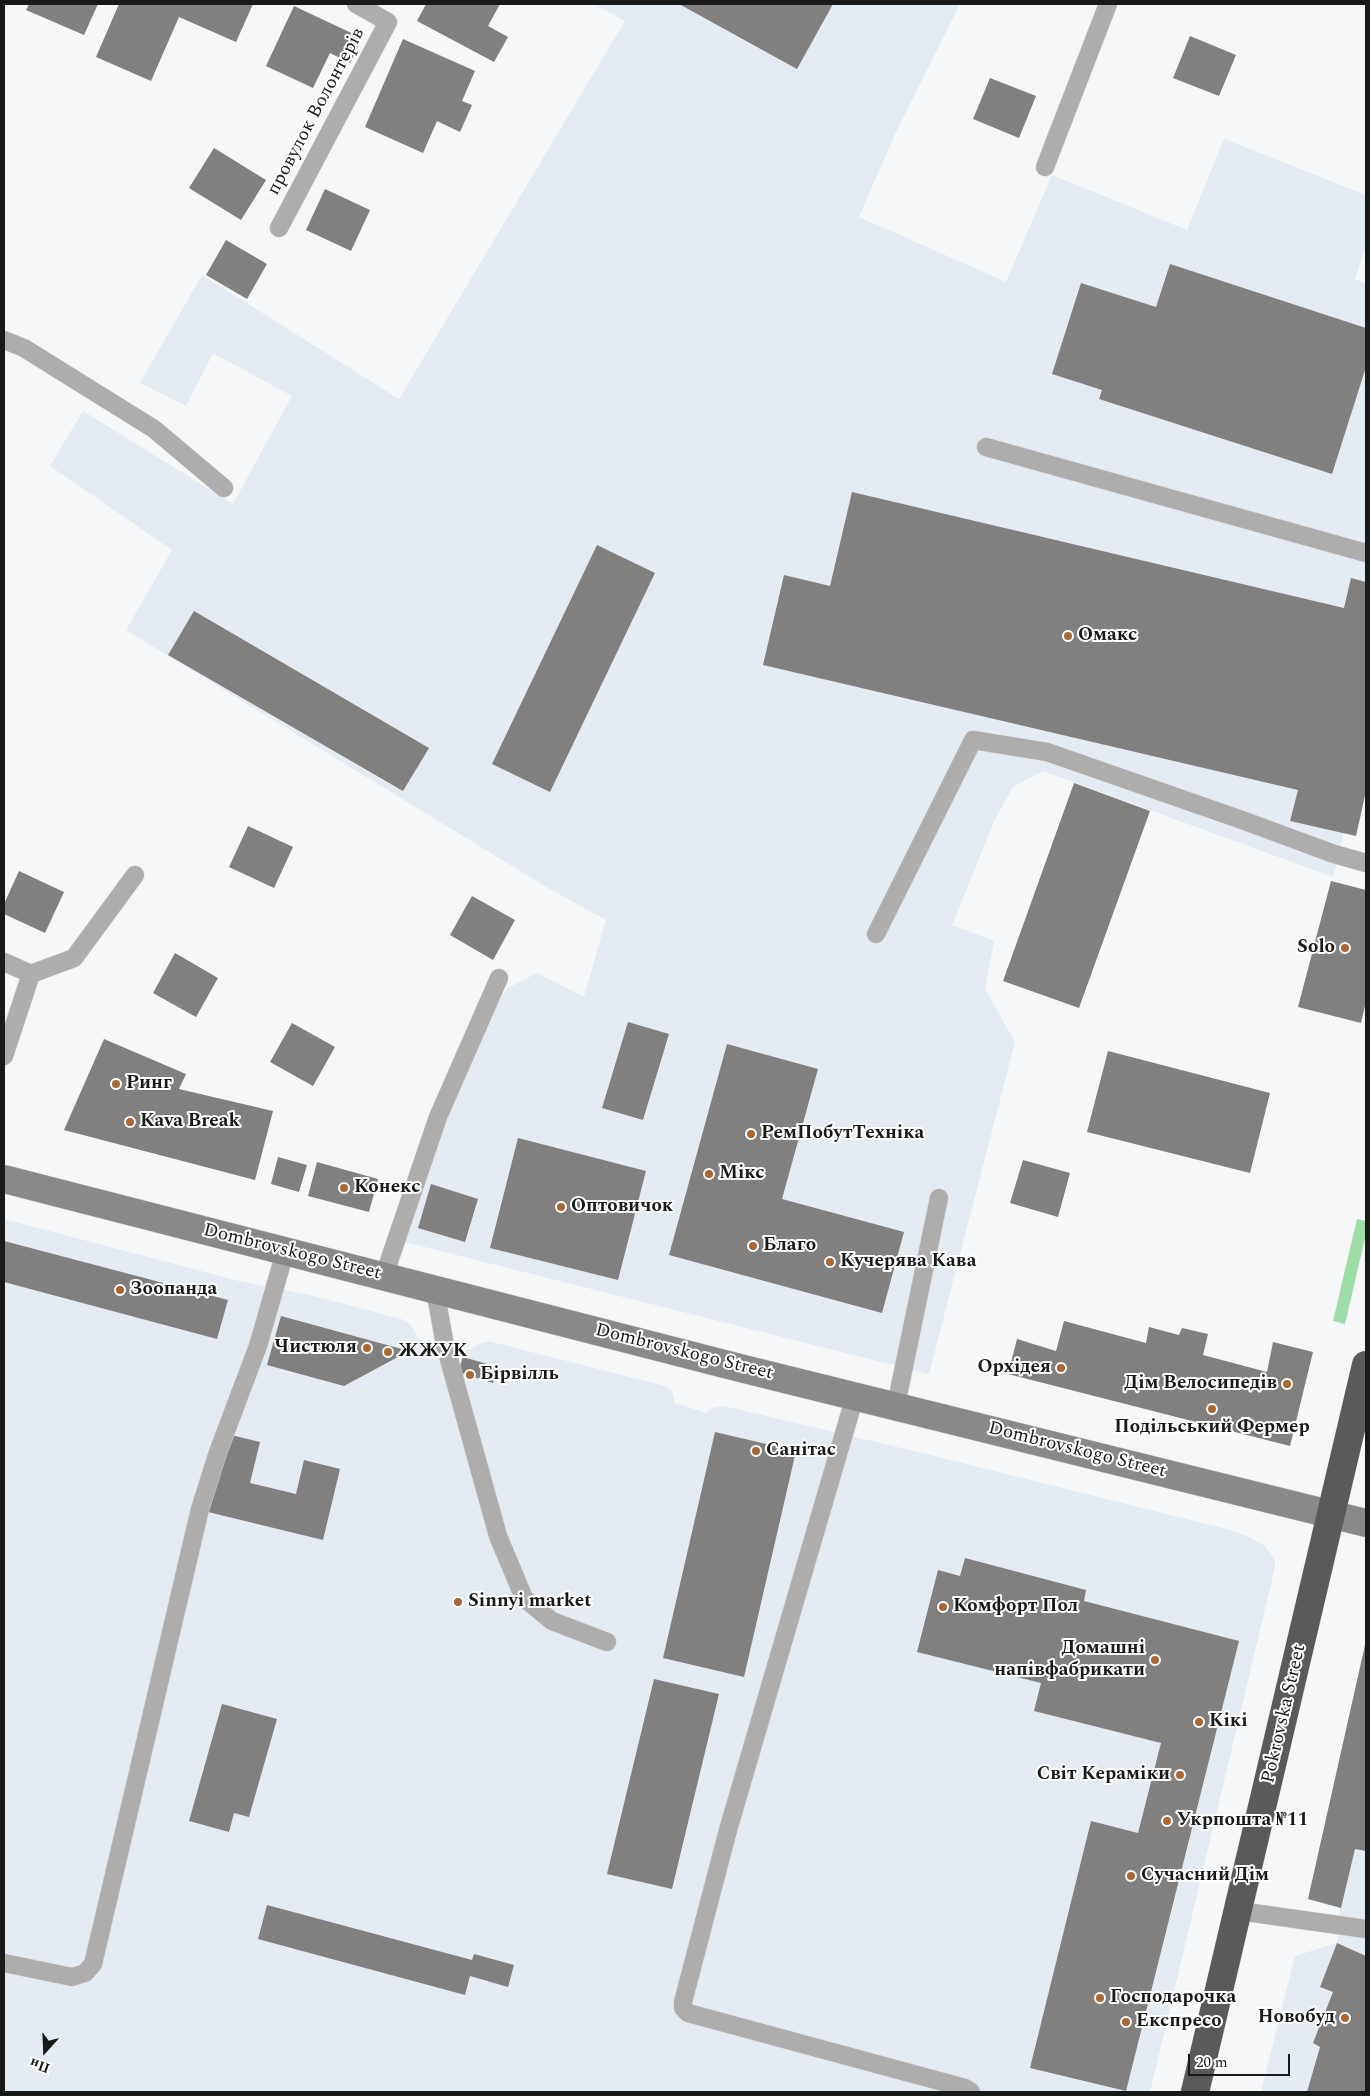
<!DOCTYPE html>
<meta charset="utf-8">
<style>
body{margin:0}
#map{position:relative;width:1370px;height:2096px;overflow:hidden;background:#f5f7f9;font-family:Spectral,serif}
canvas{display:block}
.frame{position:absolute;inset:0;border:5px solid #181919;pointer-events:none}
.north{position:absolute;left:20px;top:2026px;width:50px;height:50px;-webkit-text-stroke:4px #fff;paint-order:stroke;rotate:200deg;font-size:14px;font-weight:700;line-height:20px;text-align:center;color:#181919}
.north::after{content:'';display:block;margin:auto;width:18px;height:22px;background:#181919;clip-path:polygon(50% 0,100% 100%,50% 72%,0 100%)}
.scale{position:absolute;left:1188px;top:2054px;width:102px;height:22px;box-sizing:border-box;border:2px solid #181919;border-top:0;padding-left:6px;font-size:15px;line-height:18px;white-space:nowrap;color:#181919;-webkit-text-stroke:4px #fff;paint-order:stroke}
</style>
<div id="map">
<canvas width="1370" height="2096"></canvas>
<div class="frame"></div>
<div class="north">Пн</div>
<div class="scale">20 m</div>
</div>
<script>
const g = document.querySelector('canvas').getContext('2d');
g.lineJoin = 'round';
function fill(path, color) {
  g.fillStyle = color;
  g.fill(path, 'evenodd');
}
function trace(path, color, width, dash) {
  g.strokeStyle = color;
  g.lineWidth = width;
  g.lineCap = dash ? 'butt' : 'round';
  g.setLineDash(dash || []);
  g.stroke(path);
}
function label(font, color, halo, rows, align = 'center') {
  g.font = font + ' Spectral,serif';
  g.lineWidth = 4;
  g.setLineDash([]);
  g.textBaseline = 'middle';
  g.strokeStyle = halo;
  g.fillStyle = color;
  for (const [text, x, y, turn = 0] of rows) {
    g.save();
    g.translate(x, y);
    g.rotate((+turn || 0) * Math.PI / 180);
    g.textAlign = isNaN(turn) ? turn : align;
    if (halo) g.strokeText(text, 0, 0);
    g.fillText(text, 0, 0);
    g.restore();
  }
}
fill(new Path2D(`
 M594,4H960L895,134L859,217L1006,282L1052,175L1187,230L1224,139L1366,195V245L1355,279L1366,284V740L1333,877L1043,771L1013,787L995,819L952,925L994,941L985,989L1015,1042L929,1374L405,1242L459,1085L487,1017L508,988L537,973L584,997L606,920L548,888L126,630L172,550L50,466L83,411L233,504L292,396L213,353L186,406L140,383L202,275L399,399L625,21Z
 M4,1219L239,1281L310,1295L401,1319L408,1322L414,1330L419,1340L470,1350L476,1345L488,1341L665,1386L672,1391L675,1403L706,1413L713,1408L724,1406L918,1452L1226,1529L1249,1537L1265,1546L1275,1560V1567L1150,2092H4Z
 M1366,1641V2092H1261L1295,1956L1337,1943L1340,1908L1308,1899Z`), '#e4ebf3');
fill(new Path2D(`
 M1357,1219L1366,1221V1234L1345,1324L1333,1321Z`), '#9fdda6');
fill(new Path2D(`
 M29,4H98L84,35L26,10Z
 M119,4H253L236,42L179,17L151,81L96,57Z
 M426,4H500L488,26L508,37L494,62L417,21Z
 M679,4H833L797,69Z
 M294,6L362,38L350,63L330,53L313,88L266,66Z
 M1190,36L1236,55L1219,96L1173,78Z
 M403,39L475,71L462,101L472,105L460,132L437,121L423,153L365,127Z
 M990,78L1036,96L1019,138L973,119Z
 M214,148L266,180L241,220L189,188Z
 M325,189L370,210L351,251L306,230Z
 M226,240L267,264L247,299L206,275Z
 M1170,264L1366,328V367L1332,474L1099,399L1102,390L1052,374L1081,283L1156,307Z
 M852,492L1344,608L1351,578L1366,582V791L1356,836L1290,821L1298,790L763,665L784,575L830,586Z
 M597,545L655,573L550,792L492,764Z
 M194,611L429,748L403,791L168,655Z
 M1074,783L1150,811L1079,1008L1003,981Z
 M248,826L293,847L274,888L229,867Z
 M19,871L64,892L45,933L4,914V904Z
 M1331,881L1366,890V1002L1361,1023L1298,1007Z
 M472,896L515,920L493,960L450,935Z
 M175,953L218,978L196,1017L153,993Z
 M628,1022L669,1034L643,1120L602,1108Z
 M292,1023L335,1047L313,1086L270,1062Z
 M104,1039L186,1074L179,1089L273,1111L255,1180L64,1130Z
 M727,1044L818,1069L782,1199L904,1232L882,1313L669,1255Z
 M1108,1051L1270,1093L1250,1173L1087,1132Z
 M518,1138L646,1171L618,1280L490,1248Z
 M278,1157L307,1165L299,1192L271,1184Z
 M1023,1160L1070,1173L1058,1217L1010,1203Z
 M317,1162L378,1179L369,1212L308,1196Z
 M431,1184L478,1199L465,1242L418,1228Z
 M4,1241L228,1300L217,1339L4,1282Z
 M281,1316L409,1351L344,1386L267,1365Z
 M1064,1321L1146,1343L1149,1327L1179,1335L1182,1328L1208,1334L1203,1355L1267,1372L1273,1342L1313,1352L1290,1446L1008,1374L1017,1339L1056,1351Z
 M463,1357L498,1367L493,1383L458,1372Z
 M715,1432L796,1451L744,1677L663,1658Z
 M227,1434L260,1442L250,1483L296,1494L304,1460L340,1469L323,1540L208,1512Z
 M965,1558L1086,1590L1084,1601L1239,1641L1126,2091L1030,2068L1091,1821L1138,1833L1161,1743L1034,1711L1041,1683L917,1652L938,1570L960,1576Z
 M1365,1645L1366,1851L1355,1849L1341,1908L1308,1899Z
 M654,1679L719,1694L672,1889L607,1874Z
 M222,1704L277,1719L249,1817L234,1813L229,1832L189,1821Z
 M267,1905L472,1960L474,1954L514,1965L508,1987L470,1976L465,1995L258,1939Z
 M1337,1943L1366,1956V2092H1307L1320,2047L1313,2043L1333,1992L1320,1987Z`), '#827f7f');
const lane = new Path2D(`
 M1045,167L1108,4
 M279,228L388,22L356,4
 M4,340L24,348L154,429L224,488
 M986,447L1366,553
 M876,934L973,740L1047,752L1242,820L1334,854L1366,863
 M4,962L31,974L4,1056
 M31,974L74,958L135,875
 M384,1276L438,1117L499,978
 M435,1290L445,1345L498,1536L524,1598L552,1621L607,1642
 M855,1396L728,1830L683,2002V2008L688,2013L965,2088L971,2092
 M896,1405L939,1198
 M1239,1911L1366,1929
 M4,1963L72,1977L85,1973L93,1964L200,1509L218,1452L258,1346L285,1252`);
const secondary = new Path2D(`
 M4,1179L740,1368L1366,1523`);
const highway = new Path2D(`
 M1195,2092L1366,1365`);
trace(lane, '#d2d3d5', 19);
trace(secondary, '#d2d3d5', 29);
trace(highway, '#d2d3d5', 29);
trace(lane, '#aeadac', 18);
trace(secondary, '#8a8988', 28);
trace(highway, '#5c5a59', 28);
for (const [x, y, r, color] of [
 [1068,636,5,"#aa6734"],
 [1345,948,5,"#aa6734"],
 [116,1084,5,"#aa6734"],
 [130,1122,5,"#aa6734"],
 [751,1134,5,"#aa6734"],
 [709,1174,5,"#aa6734"],
 [344,1188,5,"#aa6734"],
 [561,1207,5,"#aa6734"],
 [753,1246,5,"#aa6734"],
 [830,1262,5,"#aa6734"],
 [120,1290,5,"#aa6734"],
 [367,1348,5,"#aa6734"],
 [388,1352,5,"#aa6734"],
 [1061,1368,5,"#aa6734"],
 [470,1375,5,"#aa6734"],
 [1287,1384,5,"#aa6734"],
 [1212,1409,5,"#aa6734"],
 [756,1451,5,"#aa6734"],
 [458,1602,5,"#aa6734"],
 [943,1607,5,"#aa6734"],
 [1155,1660,5,"#aa6734"],
 [1199,1722,5,"#aa6734"],
 [1180,1775,5,"#aa6734"],
 [1167,1821,5,"#aa6734"],
 [1131,1876,5,"#aa6734"],
 [1100,1998,5,"#aa6734"],
 [1345,2018,5,"#aa6734"],
 [1126,2022,5,"#aa6734"]
]) {
  const dot = new Path2D();
  dot.arc(x, y, r, 0, 2 * Math.PI);
  g.fillStyle = color;
  g.fill(dot);
  trace(dot, '#fff', 2);
}
label('19px', '#181919', '#fff', [
 ["провулок Волонтерів",317,112,-62],
 ["Dombrovskogo Street",292,1253,14],
 ["Dombrovskogo Street",684,1353,14],
 ["Dombrovskogo Street",1077,1451,14],
 ["Pokrovska Street",1285,1714,-77]
]);
label('bold 19px', '#181919', '#fff', [
 ["Омакс",1078,636],
 ["Solo",1335,948,"right"],
 ["Ринг",126,1084],
 ["Kava Break",140,1122],
 ["РемПобутТехніка",761,1134],
 ["Мікс",719,1174],
 ["Конекс",354,1188],
 ["Оптовичок",571,1207],
 ["Благо",763,1246],
 ["Кучерява Кава",840,1262],
 ["Зоопанда",130,1290],
 ["Чистюля",357,1348,"right"],
 ["ЖЖУК",398,1352],
 ["Орхідея",1051,1368,"right"],
 ["Бірвілль",480,1375],
 ["Дім Велосипедів",1277,1384,"right"],
 ["Подільський Фермер",1212,1428,"center"],
 ["Санітас",766,1451],
 ["Sinnyi market",468,1602],
 ["Комфорт Пол",953,1607],
 ["Домашні",1145,1649,"right"],
 ["напівфабрикати",1145,1671,"right"],
 ["Кікі",1209,1722],
 ["Світ Кераміки",1170,1775,"right"],
 ["Укрпошта №11",1177,1821],
 ["Сучасний Дім",1141,1876],
 ["Господарочка",1110,1998],
 ["Новобуд",1335,2018,"right"],
 ["Експресо",1136,2022]
], 'left');
</script>
